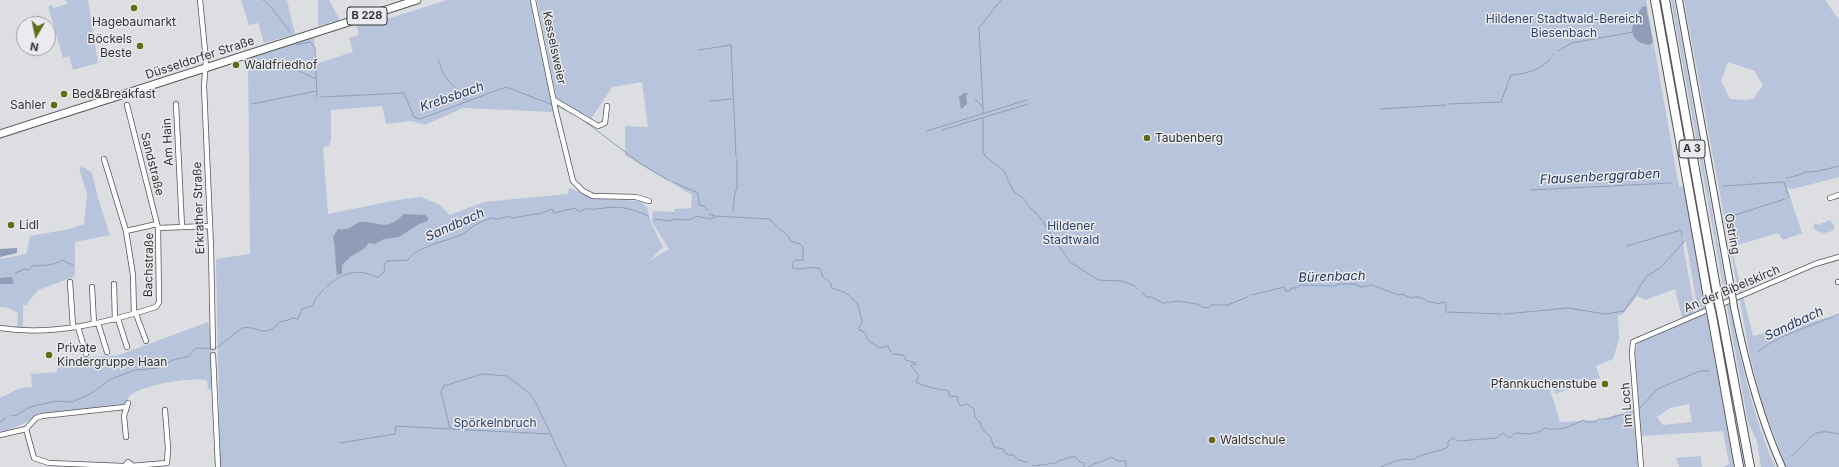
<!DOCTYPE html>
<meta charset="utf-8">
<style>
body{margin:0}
#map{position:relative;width:1839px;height:467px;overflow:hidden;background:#dddee1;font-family:Inter,sans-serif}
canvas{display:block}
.north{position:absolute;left:16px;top:16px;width:40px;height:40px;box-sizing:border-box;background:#eaebef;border:1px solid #a1a2a5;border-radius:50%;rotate:189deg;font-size:11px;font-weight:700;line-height:16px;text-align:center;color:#333435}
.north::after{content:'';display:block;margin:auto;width:14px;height:18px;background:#616c14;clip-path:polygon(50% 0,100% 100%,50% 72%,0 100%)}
</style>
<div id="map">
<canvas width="1839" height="467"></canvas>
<div class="north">N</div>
</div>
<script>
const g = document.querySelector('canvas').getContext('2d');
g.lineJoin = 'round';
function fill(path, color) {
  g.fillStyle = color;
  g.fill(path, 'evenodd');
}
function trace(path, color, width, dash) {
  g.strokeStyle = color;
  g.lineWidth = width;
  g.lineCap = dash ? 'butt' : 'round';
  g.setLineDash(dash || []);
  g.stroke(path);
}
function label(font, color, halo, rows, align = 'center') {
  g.font = font + ' Inter,sans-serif';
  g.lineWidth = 3;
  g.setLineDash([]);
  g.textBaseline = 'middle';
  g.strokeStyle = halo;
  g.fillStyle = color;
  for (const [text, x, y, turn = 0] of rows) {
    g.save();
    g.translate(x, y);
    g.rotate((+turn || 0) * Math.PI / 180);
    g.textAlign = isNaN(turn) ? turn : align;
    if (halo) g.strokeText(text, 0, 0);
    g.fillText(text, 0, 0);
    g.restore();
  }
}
fill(new Path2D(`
 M66,0H88L98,63L73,70L69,56L63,58L48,6L52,5L53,8L67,4Z
 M241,0H287L295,34L264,43L258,23L249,25Z
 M318,0H329L340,20L318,26Z
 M447,0H530L554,112L463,108L425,125L411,121L386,124L382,106L331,110V140L329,146L323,147L328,214L397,200L421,197L438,204L450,215L484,202L568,194L569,188L599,199L640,201L647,207L651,223L663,247L649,261L669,249L652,222L653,211L674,212L675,209L691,208L692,195L625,155V126L648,127L642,82L612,87L591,119L557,101L537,0H1646L1679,187H1684L1705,308L1698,311L1686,241L1683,245L1695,312L1682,318L1675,289L1645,300L1637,296L1624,313L1618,316L1619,339L1613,359L1596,366L1600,378L1555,394L1552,385L1549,386L1560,422L1600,420L1635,409L1639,467H220L216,259L250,254L248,58L314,37L315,57L319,63L353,52L349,38L359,35L356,24L380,16L387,19Z
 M1671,0H1674C1691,90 1706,181 1723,271C1736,338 1748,404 1775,467H1761L1757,441L1748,422Z
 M1684,0H1825L1839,20V177L1793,189L1787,188L1802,233L1783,240L1778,233L1731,247L1753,336L1839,315V467H1786L1762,403L1750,356ZM1728,62L1755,71L1757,76L1763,85L1753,99L1745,100L1730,99L1721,81Z
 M79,167L85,168L92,173L98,198L110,235L75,242V275L73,277L38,290L26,305H23V327H17L18,313L9,308L0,307V259L26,254L30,236L70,229L84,224L87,195Z
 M1830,220L1834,225V230C1825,234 1821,234 1813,228L1815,223L1818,225Z
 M1706,312L1734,467H1724L1729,464L1723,431L1641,436L1635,351L1638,343ZM1689,404L1692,422L1663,425L1657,417L1670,408Z
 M208,322L211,340V389H208L207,380C185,378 155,383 135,392C129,395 124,403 123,409L33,419L9,430L0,432V398L20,388L32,387L31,374L57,372V359L119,355Z
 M1701,456L1702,467H1679L1676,458Z`), '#b7c4db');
fill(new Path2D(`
 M1646,6L1653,42L1649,45C1645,44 1639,43 1637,40C1626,31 1637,16 1642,7Z
 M964,93H968L966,96L967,104L961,109L959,97Z
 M404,214L425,215L428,218V221L419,224L399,237L384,239L375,244L369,243L365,248L350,257L342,265V274L337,275C335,262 336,250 333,237L338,229C353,231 353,222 362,222C383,222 385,232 404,214Z
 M17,248V253L0,257V249Z
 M12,277L14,283L12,284H0V278Z`), '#8f9db6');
trace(new Path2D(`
 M263,0L270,6L291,33
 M296,45L310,42L315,48L317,97
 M699,50L731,45L736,156
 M1558,51L1572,43L1633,32
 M1553,55L1554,54
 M271,58L316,79
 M438,60C441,64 440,67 442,71C446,80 460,92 466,100
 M321,97L404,93L414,117L420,119L506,87L553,105
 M975,99L983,107V113
 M710,101L733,99
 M252,104L316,91
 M1449,104L1501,102L1511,75C1526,74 1541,70 1551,58
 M558,106L573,114
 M983,107L979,28L1001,0
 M1380,109L1446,105
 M983,118V152L986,157L1004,171L1013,191L1024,199L1029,207L1039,216L1070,262L1098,280L1122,281L1133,285L1138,289
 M583,120L641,164L668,180
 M942,130L1028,104
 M927,131L1027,100
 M1787,178L1802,174L1805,172C1812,173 1831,168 1839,166
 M673,182L698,193L699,205L705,206L707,210
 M1723,186L1784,182L1788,194
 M1530,190L1671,183
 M1788,198L1789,196
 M733,211L735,193L737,188V159
 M709,214L715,216
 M1729,215L1732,216L1785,199
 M655,219L669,221L675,219L689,220L697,216L710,219L717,216L769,219L789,237L790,241L800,244L803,247V260C798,261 795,258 792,264L793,268C803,271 812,265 820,269L823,277L830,282L832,288L846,293L858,304L862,322L858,329L865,333L868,340L879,348L888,346L891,352
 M1627,246L1681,230L1682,236
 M15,273L25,269L29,270L32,266C41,265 55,266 62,260L73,265
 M327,286C339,276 350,270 366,273C369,274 374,277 378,277C381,276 383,273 385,270L384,266L387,261L408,260C415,247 447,241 461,235C467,232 471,227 477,224C481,221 486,221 491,218L498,219L510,216L512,218L542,213L552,209L554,213L575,208L579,212C589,206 588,210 596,209C618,206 627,206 648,216
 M1142,292L1146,297H1151L1163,303L1178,301L1197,304L1204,308L1210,307L1211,305H1228L1247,297
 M1252,295L1284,287L1286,291H1290L1291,288H1297L1300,285L1336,286L1337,284H1355L1361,287L1372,285L1399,295L1402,294L1411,298C1417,295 1423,298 1428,302H1433L1438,304L1443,302L1446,303V312L1502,314
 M1505,314L1568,308L1605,314L1624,311L1647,276L1660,268L1683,243V241
 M1758,352L1767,345L1782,337L1839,314
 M893,354L903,355L906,360L916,363V365L912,364L911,366L919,375L916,382C920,385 942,391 947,390L950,396L958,397V402L961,406L967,404L974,409L975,417L979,421L983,430L990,436L994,447L1003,449L1004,452L1009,455H1014L1018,460L1027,462
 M1640,408L1657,389L1700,371H1709
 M11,416L17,415L30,407L56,401L72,402L90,394L111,379L135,370L158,368L173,360L189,356L196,348L215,349L242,328C251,325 261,334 270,330C274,329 277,324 280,322C285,320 288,321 292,318L298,319L302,309L312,306L316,298L324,289
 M0,422L5,419
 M451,429L549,434
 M340,443L395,434L396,426L450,429L441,392L444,386L482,374L507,376L530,394L537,405L566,467
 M1791,456C1812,441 1808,426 1839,434
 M1032,465L1034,466L1055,463L1058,461L1074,456L1080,462L1084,463V467
 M1088,467C1096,462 1104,462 1111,457L1118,461H1126V467
 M1381,467C1390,463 1403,457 1413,460C1423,452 1437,453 1448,447V441L1454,438L1458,441L1497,438L1503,433L1510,438L1515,433L1530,434L1541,431L1544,428C1558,432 1572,426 1583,420L1587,422H1595L1599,419H1609L1616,416L1633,413`), '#8f9db6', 1);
const minor = new Path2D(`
 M200,0L206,60L204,86L211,248L213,347
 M533,0L556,112L573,181L583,191L593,196L636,197L649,201
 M554,100L598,126L605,123L607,106
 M176,104L182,227
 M104,159L126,231L133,275L134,314
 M1830,198L1839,195
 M158,228L210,226
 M126,231L157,224
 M70,282L73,327
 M1838,282H1839
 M114,284L115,320
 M92,287L94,324
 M136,314L146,341
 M118,319L127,347
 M98,323L107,352
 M78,327L86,354
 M0,328C52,336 106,323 156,307L159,302L158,228L127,105
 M213,355L218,467
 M26,429L34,458L49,463L123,466
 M0,435L26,429L36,418L42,416L125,407
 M126,437L124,416L128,403
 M131,466L167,463L168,448L165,410
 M126,467V464L128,462L131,464L130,467
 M1641,467L1632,353L1633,342L1815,264L1839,257`);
const secondary = new Path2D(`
 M1679,0L1732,294
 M1734,307C1745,362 1759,416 1782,467`);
const primary = new Path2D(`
 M0,134L417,0`);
const motorway = new Path2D(`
 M1655,0L1709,303
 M1665,0L1718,299
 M1721,312L1750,467
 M1712,316L1739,467`);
trace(minor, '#555659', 6);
trace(secondary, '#555659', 8);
trace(primary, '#555659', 9);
trace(motorway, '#555659', 10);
trace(minor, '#fff', 4.5);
trace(secondary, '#fff', 6);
trace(primary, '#fff', 7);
trace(motorway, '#fff', 8);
const secondaryBridge = new Path2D(`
 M1732,294L1734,307`);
const motorwayBridge = new Path2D(`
 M1718,299L1721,312
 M1709,303L1712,316`);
trace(secondaryBridge, '#555659', 8, []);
trace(motorwayBridge, '#555659', 10, []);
trace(secondaryBridge, '#fff', 6);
trace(motorwayBridge, '#fff', 8);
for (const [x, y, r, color] of [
 [134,8,4,"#616c14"],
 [140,46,4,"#616c14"],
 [236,65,4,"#616c14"],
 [64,94,4,"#616c14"],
 [54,105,4,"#616c14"],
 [1147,138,4,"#616c14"],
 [11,225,4,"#616c14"],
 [49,355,4,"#616c14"],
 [1605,384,4,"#616c14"],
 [1212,440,4,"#616c14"]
]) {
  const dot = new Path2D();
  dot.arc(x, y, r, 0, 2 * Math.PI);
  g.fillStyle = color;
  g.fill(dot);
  trace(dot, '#eaebef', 1.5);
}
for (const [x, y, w] of [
 [367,16,40],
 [1692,149,26]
]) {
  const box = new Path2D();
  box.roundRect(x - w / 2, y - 9, w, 18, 3);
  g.fillStyle = '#eaebef';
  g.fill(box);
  trace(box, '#333435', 1);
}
label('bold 11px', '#333435', null, [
 ["B 228",367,16],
 ["A 3",1692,149]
]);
label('12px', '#2f436a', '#eaebef', [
 ["Hildener Stadtwald-Bereich",1564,19],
 ["Biesenbach",1564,33],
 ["Hildener",1071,226],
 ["Stadtwald",1071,240],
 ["Spörkelnbruch",495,423]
]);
label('12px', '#333435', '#eaebef', [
 ["Hagebaumarkt",134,22,"center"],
 ["Böckels",132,39,"right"],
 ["Beste",132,53,"right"],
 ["Waldfriedhof",244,65],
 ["Bed&Breakfast",72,94],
 ["Sahler",46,105,"right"],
 ["Taubenberg",1155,138],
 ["Lidl",19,225],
 ["Private",57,348],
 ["Kindergruppe Haan",57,362],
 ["Pfannkuchenstube",1597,384,"right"],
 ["Waldschule",1220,440]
], 'left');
label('12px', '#333435', '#eaebef', [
 ["Kesselsweier",554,48,78],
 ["Düsseldorfer Straße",200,58,-18],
 ["Am Hain",168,142,-93],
 ["Sandstraße",152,164,76],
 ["Erkrather Straße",199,208,-92],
 ["Ostring",1732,234,80],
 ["Bachstraße",149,265,-89],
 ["An der Bibelskirch",1732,289,-23],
 ["Im Loch",1627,405,-94]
]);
label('italic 13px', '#25385d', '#eaebef', [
 ["Krebsbach",452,97,-19],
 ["Flausenberggraben",1600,177,-3],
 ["Sandbach",455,225,-24],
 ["Bürenbach",1332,277,-2],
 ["Sandbach",1794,324,-25]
]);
</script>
